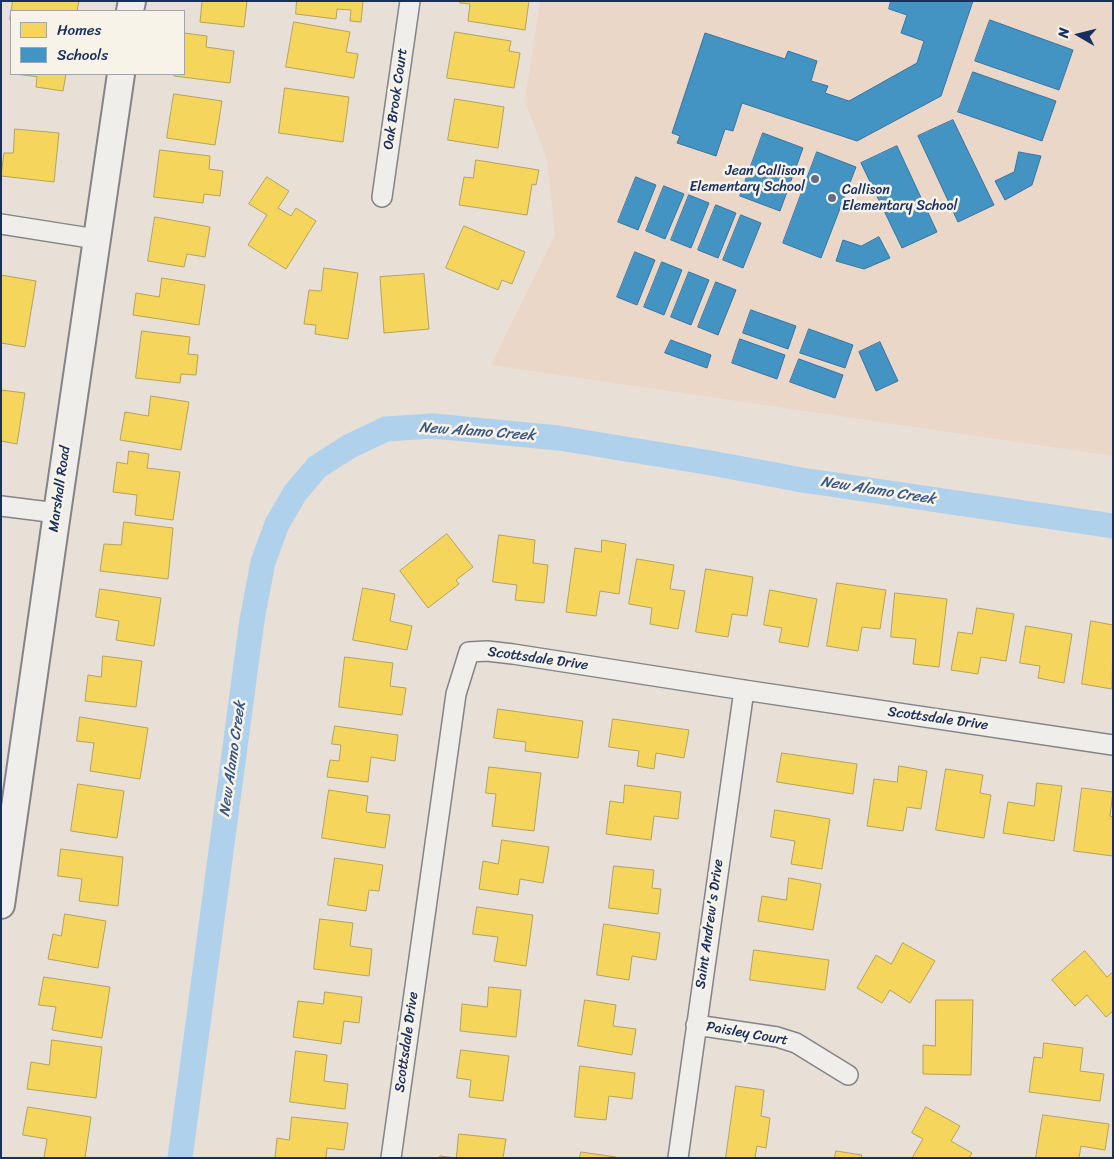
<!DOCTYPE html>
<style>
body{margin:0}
#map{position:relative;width:1114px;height:1159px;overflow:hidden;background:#e8dfd6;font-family:Sriracha,sans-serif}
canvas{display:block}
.frame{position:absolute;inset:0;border:2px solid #1b2f5e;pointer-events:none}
.legend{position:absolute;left:10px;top:10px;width:175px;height:65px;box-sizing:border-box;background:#f7f3e8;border:1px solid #9fa5b1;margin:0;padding:6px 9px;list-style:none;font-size:15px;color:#1b2f5e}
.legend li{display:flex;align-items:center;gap:10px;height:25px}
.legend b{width:25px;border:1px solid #9fa5b1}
.north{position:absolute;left:1054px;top:10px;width:50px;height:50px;-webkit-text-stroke:4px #f7f3e8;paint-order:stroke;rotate:278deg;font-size:14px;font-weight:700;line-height:20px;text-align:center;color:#1b2f5e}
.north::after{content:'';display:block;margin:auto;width:18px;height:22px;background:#1b2f5e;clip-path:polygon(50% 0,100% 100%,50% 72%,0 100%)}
</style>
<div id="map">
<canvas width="1114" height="1159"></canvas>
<div class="frame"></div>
<ul class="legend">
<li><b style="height:14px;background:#f6d55c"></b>Homes</li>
<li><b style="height:14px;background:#4393c3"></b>Schools</li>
</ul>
<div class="north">N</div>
</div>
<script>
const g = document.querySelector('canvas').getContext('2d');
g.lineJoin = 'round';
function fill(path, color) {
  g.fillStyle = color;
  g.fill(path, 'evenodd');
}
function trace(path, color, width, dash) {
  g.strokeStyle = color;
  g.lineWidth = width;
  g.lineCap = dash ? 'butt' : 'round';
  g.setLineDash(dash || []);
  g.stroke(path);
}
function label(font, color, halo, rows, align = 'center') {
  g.font = font + ' Sriracha,sans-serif';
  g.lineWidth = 5;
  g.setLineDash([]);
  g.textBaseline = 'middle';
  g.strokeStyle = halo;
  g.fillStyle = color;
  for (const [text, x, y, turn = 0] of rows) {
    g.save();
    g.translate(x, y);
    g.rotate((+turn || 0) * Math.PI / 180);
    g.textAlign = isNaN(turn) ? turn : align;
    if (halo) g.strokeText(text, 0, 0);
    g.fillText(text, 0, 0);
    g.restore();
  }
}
fill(new Path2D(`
 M540,1H1113V456L491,365L555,235L547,160L525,101Z`), '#ead7c8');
const homes = new Path2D(`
 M13,1H79L77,11H11V21L10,20Z
 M199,1H247L244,27L200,22L202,2Z
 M297,1H363L361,22L350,21L351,10L337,9L336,19L296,14Z
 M461,1H529L525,30L468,21L470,4L460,3Z
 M294,22L350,32L346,52L358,54L354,78L286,67Z
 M455,32L511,41L509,51L520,53L514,88L447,78Z
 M184,33L207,36L206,47L234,51L230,83L174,76V74H184Z
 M14,74H66L63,91L36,87L37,77Z
 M285,88L349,97L343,142L279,133Z
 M174,94L222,101L215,145L167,138Z
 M455,99L504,107L498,148L448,140Z
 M15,129L59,133L54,182L1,176L4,153H13Z
 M160,150L210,156L209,169L223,171L220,196L204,194L203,203L154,197Z
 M476,160L539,170L536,185L532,184L527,215L459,205L464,177L473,178Z
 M267,177L289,191L278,208L291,216L296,208L316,221L286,269L248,245L267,215L249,204Z
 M155,217L210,227L205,257L187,254L184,267L148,261Z
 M464,226L525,252L512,284L502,280L498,290L446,268Z
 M324,268L358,273L348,339L315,334L316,325L304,324L309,290L321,291Z
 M424,274L429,329L384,333L380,277Z
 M1,275L36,281L25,347L1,343Z
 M162,278L205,285L199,325L133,315L136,293L159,297Z
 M142,331L190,337L188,354L198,355L196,375L181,374L180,383L136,378Z
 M1,390L25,393L17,444L1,441Z
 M151,396L189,402L181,450L120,440L125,412L148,416Z
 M129,451L149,454L147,468L180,472L173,520L135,515L137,495L113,492L117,462L127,464Z
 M124,522L173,528L168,579L100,571L104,544L121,545Z
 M447,534L473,567L456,580L459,584L428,608L400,571Z
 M499,535L535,540L533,563L548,565L544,603L515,600L517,585L493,582Z
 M602,540L626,544L619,594L600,591L596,616L566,612L575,548L601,552Z
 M637,559L674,565L670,589L685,591L678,629L650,624L652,608L629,604Z
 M706,569L753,577L747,616L732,614L728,637L696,632Z
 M837,583L886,590L880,629L862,627L858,651L827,646Z
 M363,588L395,594L390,621L412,626L407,650L353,640Z
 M100,589L161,598L154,646L116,640L119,621L96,617Z
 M770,590L817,599L808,647L779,642L782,628L764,625Z
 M895,593L947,599L939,667L913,664L916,639L891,637Z
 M977,608L1014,614L1006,661L981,657L978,674L951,670L958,632L972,634Z
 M1091,621L1113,625L1112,689L1082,684Z
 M1026,626L1072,634L1064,683L1038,678L1040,666L1020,663Z
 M103,656L142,661L136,707L85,701L88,675L101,677Z
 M345,657L393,663L390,686L406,688L402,715L339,707Z
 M498,709L583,721L578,758L525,751L526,742L494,738Z
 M80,717L148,728L140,779L90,771L94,743L77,741Z
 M613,719L689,730L684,758L656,753L654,769L637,766L639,751L609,747Z
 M335,726L398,735L395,761L371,757L368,782L327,777L330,760L339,761L341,745L332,744Z
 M782,753L857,764L853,794L777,782Z
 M899,766L927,771L921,809L907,807L903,831L867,826L874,779L897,782Z
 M489,767L541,773L534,831L492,826L496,794L486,793Z
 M946,769L983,775L980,793L991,795L984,838L936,830Z
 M1037,783L1062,786L1054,841L1003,833L1008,802L1034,806Z
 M78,784L124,791L117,838L71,831Z
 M625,785L681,792L678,819L654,816L651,840L606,834L610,801L623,803Z
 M1082,788L1113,792L1110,816L1113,817V856L1074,851Z
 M329,790L368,796L366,812L390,815L385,848L322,838Z
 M775,810L830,819L822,869L791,864L795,841L771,837Z
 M502,840L549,847L543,883L520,879L518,895L479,889L483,861L498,864Z
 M61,849L123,857L118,906L79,901L82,879L58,876Z
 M335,858L383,865L379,891L369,890L366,911L328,905Z
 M614,866L654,870L652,888L661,889L658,914L609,908Z
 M789,878L821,884L813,930L758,921L762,896L786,900Z
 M477,907L533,915L526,966L494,961L498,937L473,934Z
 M65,914L106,921L98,968L48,959L53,934L61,936Z
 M320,919L353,923L350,946L372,949L369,976L314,969Z
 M604,924L660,933L656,960L632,956L629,980L597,975Z
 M903,943L935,961L910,1003L890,990L882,1003L857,988L876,955L891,964Z
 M754,950L829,960L825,990L750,980Z
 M1085,951L1107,977L1113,972V1011L1106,1017L1087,995L1075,1006L1052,980Z
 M44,977L110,987L102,1038L52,1030L56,1007L39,1005Z
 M489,987L521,990L516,1037L460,1031L462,1004L487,1007Z
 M325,992L362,997L359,1023L344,1021L341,1044L293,1037L298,1001L323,1004Z
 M585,1000L616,1005L613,1026L636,1029L632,1055L578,1046Z
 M936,1000H973L971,1075L923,1074V1045L935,1046Z
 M52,1040L102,1047L96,1098L27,1089L31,1062L49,1065Z
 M1044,1043L1083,1048L1080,1071L1104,1074L1100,1101L1029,1092L1034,1057L1042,1058Z
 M461,1050L509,1056L503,1101L469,1097L471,1080L457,1078Z
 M296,1051L327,1055L324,1081L348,1084L345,1109L290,1102Z
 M580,1066L635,1073L632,1099L609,1096L606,1120L575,1117Z
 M736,1086L764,1090L761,1116L770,1118L766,1148L757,1146L755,1158H726Z
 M28,1107L91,1117L85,1158H44L47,1139L23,1135Z
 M926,1107L960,1126L951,1141L972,1153L969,1158H912L923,1139L912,1133Z
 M1043,1115L1109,1124L1105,1150L1081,1146L1079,1158H1036Z
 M292,1117L348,1123L344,1150L327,1148L326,1158H275L277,1138L289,1140Z
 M459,1134L506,1139L503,1158H439L440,1156L456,1158Z
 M836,1151L862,1155L861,1158H835Z
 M581,1152L616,1157V1158H580Z`);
fill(homes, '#f6d55c');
trace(homes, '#b4a35d', 1);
const schools = new Path2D(`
 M891,1H973L941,96L857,141L742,103L733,131L725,129L716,156L677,143L680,136L672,133L705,33L785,59L788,51L817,61L811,81L828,86L825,93L849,101L917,63L924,41L901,33L907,15L889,9Z
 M990,20L1073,50L1059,90L975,61Z
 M973,72L1056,101L1042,141L958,112Z
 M953,120L994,205L958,222L918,136Z
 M763,133L803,148L780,211L740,196Z
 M897,146L937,232L902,248L861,163Z
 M817,152L856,167L821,258L783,243Z
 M1019,152L1041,156L1032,185L1005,200L995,181L1014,172Z
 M636,177L656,185L638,230L618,222Z
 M664,186L684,194L665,239L646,231Z
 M689,195L709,203L691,248L671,240Z
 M716,205L736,213L718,258L698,250Z
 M741,215L761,223L743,268L723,260Z
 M879,237L890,258L864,269L836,261L843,240L861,246Z
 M635,252L655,260L637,305L617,297Z
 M662,262L682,270L664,315L644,307Z
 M689,272L709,280L691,325L671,317Z
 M716,282L736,290L718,335L698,327Z
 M751,310L796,326L788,349L743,333Z
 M809,329L853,345L845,368L800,353Z
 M740,339L785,355L777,379L732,363Z
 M671,340L711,355L707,368L665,353Z
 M880,342L898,381L876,391L859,352Z
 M799,359L843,375L835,398L790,382Z`);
fill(schools, '#4393c3');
trace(schools, '#3775a5', 1);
trace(new Path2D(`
 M180,1158L252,620L263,562L277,524L295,493L317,467L350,446L386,429L433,426L559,438L711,463L802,480L1113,526`), '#b0d1ec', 25);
const street = new Path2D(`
 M382,197L410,1
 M1,224L96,239
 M1,506L57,513
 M696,1025L777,1037L796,1043L848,1075
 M391,1158L456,694L469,652L487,651L513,654L744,690L1113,745
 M678,1158L744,690`);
const secondary = new Path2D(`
 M130,11L132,1
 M1,905L57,513L121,74`);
trace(street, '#838388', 22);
trace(secondary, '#838388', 30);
trace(street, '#f0eeea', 19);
trace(secondary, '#f0eeea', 26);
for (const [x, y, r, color] of [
 [815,179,5,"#636d88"],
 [832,198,5,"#636d88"]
]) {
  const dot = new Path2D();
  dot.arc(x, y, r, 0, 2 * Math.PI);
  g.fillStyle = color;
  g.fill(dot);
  trace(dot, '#f7f3e8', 2);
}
label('14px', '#1b2f5e', '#f7f3e8', [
 ["Oak Brook Court",396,99,-82],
 ["Marshall Road",60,489,-82],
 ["Scottsdale Drive",538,659,8],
 ["Scottsdale Drive",938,719,8],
 ["Saint Andrew's Drive",710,924,-82],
 ["Paisley Court",747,1034,10],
 ["Scottsdale Drive",407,1042,-82]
]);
label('14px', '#1b2f5e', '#f7f3e8', [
 ["Jean Callison",805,171],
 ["Elementary School",805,187],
 ["Callison",842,190,"left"],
 ["Elementary School",842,206,"left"]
], 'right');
label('italic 15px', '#3a5684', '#f7f3e8', [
 ["New Alamo Creek",477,432,4],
 ["New Alamo Creek",878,491,9],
 ["New Alamo Creek",233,759,-82]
]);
</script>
